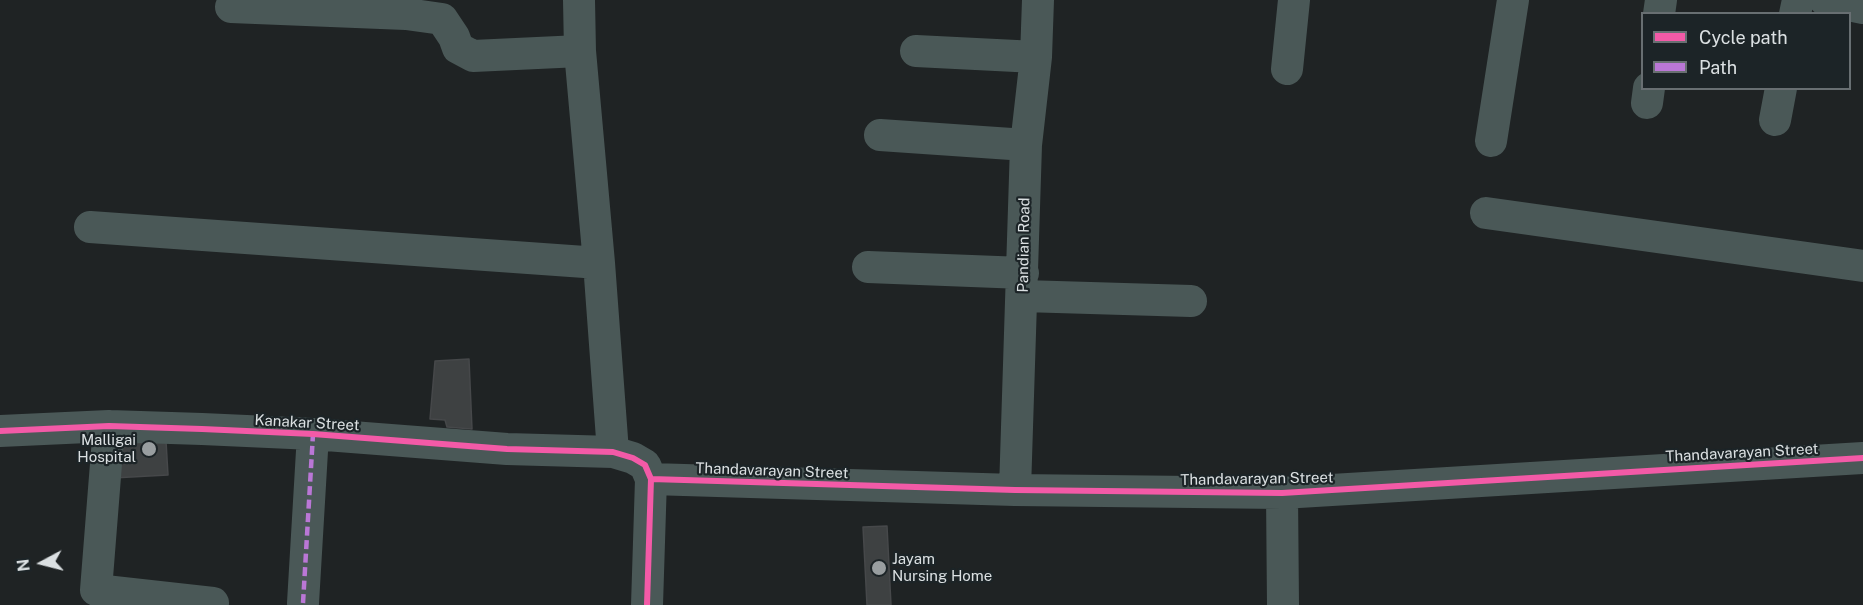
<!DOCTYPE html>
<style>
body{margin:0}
#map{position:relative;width:1863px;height:605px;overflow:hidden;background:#1f2324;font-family:"Public Sans",sans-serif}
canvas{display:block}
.legend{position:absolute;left:1641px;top:12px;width:210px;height:78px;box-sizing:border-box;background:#1c2427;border:2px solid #686f72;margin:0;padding:8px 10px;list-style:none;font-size:18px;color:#dbe0e2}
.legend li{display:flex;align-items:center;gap:12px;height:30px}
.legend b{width:30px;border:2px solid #686f72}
.north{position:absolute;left:12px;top:533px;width:60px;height:60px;-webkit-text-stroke:4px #1c2427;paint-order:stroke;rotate:263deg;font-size:16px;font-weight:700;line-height:24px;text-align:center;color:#dbe0e2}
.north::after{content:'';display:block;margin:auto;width:21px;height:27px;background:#dbe0e2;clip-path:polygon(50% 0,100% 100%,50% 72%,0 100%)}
</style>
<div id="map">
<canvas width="1863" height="605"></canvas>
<ul class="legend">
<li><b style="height:8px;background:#f35aa7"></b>Cycle path</li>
<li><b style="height:8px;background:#ba77d6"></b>Path</li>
</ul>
<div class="north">N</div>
</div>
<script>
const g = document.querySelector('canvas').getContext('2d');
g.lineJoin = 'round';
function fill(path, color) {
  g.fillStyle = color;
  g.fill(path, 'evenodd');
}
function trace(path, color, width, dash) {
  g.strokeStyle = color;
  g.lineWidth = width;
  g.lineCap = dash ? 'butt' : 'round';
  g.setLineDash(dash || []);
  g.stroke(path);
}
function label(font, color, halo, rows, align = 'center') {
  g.font = font + ' "Public Sans",sans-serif';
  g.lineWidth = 4.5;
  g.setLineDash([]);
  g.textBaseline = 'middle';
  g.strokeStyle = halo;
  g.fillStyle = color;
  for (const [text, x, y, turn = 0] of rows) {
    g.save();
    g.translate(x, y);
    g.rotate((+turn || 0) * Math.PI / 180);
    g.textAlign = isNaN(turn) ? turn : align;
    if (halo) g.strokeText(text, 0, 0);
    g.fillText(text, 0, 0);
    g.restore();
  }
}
const building = new Path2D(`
 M469,359L472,429L447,427L445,420L430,419L435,361Z
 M166,441L168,475L113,478L111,445Z
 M887,526L891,605H867L863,527Z`);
fill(building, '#3e4142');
trace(building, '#46484a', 1.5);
trace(new Path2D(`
 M579,0L580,51L599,263L613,452
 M1825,0L1863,8
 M231,7L406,14L442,19L454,37L458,48L473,56L580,51
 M1659,14L1661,0
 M1795,14L1798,0
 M916,51L1036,57
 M1287,69L1294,0
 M1647,103L1649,88
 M1775,120L1781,88
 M880,135L1026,145
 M1491,141L1513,0
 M1486,213L1863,266
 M90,227L599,263
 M868,267L1023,273
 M1023,296L1191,301
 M109,426L96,590L213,603
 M0,431L109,426L202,429L313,434L507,449L613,452L633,458L645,465L651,479L647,605
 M651,479L1015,490L1282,493L1863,458
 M1015,490L1026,145L1036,57L1038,0
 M1282,493L1283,605
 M303,603L313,434`), '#4a5857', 32);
trace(new Path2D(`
 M303,603L313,434`), '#ba77d6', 4.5, [9, 4.5]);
trace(new Path2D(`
 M0,431L109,426L202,429L313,434L507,449L613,452L633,458L645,465L651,479L647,605
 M651,479L1015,490L1282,493L1863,458`), '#f35aa7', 6);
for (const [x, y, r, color] of [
 [149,449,8,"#999ea0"],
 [879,568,8,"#999ea0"]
]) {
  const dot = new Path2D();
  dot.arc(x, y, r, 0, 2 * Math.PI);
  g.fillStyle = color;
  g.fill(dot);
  trace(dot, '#1c2427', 2);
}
label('15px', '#dbe0e2', '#1c2427', [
 ["Pandian Road",1024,245,-89],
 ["Kanakar Street",307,423,3],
 ["Thandavarayan Street",1742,453,-3],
 ["Thandavarayan Street",772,471,2],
 ["Thandavarayan Street",1257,479,-1]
]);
label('15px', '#dbe0e2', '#1c2427', [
 ["Malligai",136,440],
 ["Hospital",136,457],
 ["Jayam",892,559,"left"],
 ["Nursing Home",892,576,"left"]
], 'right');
</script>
